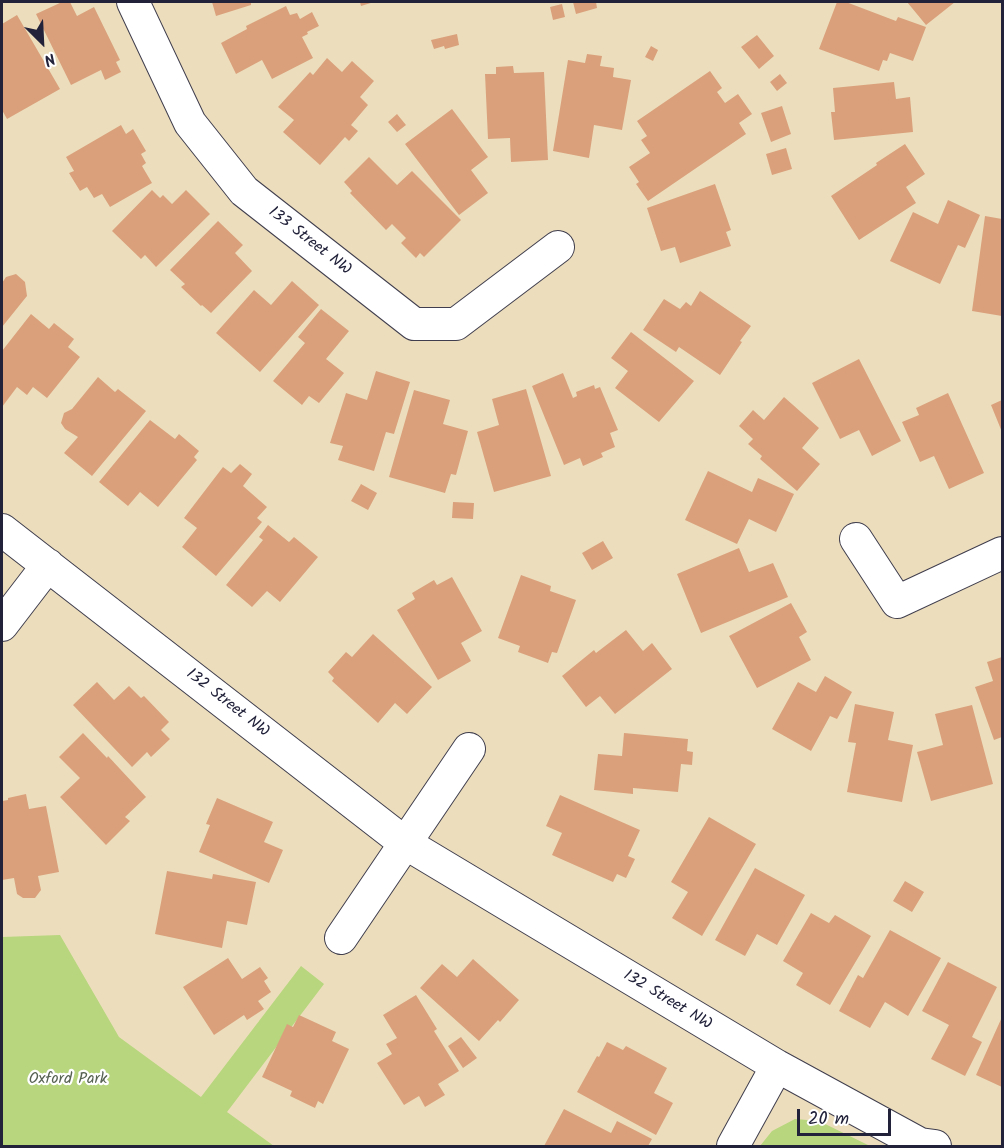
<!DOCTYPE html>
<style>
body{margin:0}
#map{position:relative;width:1004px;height:1148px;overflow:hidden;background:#ecdebc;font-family:Kalam,sans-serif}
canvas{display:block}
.frame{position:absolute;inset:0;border:3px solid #22223b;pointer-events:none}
.north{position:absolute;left:12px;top:12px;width:60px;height:60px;-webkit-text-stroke:4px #fff;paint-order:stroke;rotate:156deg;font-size:16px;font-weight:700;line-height:24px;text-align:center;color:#22223b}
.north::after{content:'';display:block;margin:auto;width:21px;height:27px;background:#22223b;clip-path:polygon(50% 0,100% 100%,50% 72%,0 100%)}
.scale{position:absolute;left:797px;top:1109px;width:94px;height:27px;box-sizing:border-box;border:3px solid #22223b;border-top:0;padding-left:8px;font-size:18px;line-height:21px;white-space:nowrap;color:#22223b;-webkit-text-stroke:4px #fff;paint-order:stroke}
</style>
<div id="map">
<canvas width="1004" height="1148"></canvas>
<div class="frame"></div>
<div class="north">N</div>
<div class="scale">20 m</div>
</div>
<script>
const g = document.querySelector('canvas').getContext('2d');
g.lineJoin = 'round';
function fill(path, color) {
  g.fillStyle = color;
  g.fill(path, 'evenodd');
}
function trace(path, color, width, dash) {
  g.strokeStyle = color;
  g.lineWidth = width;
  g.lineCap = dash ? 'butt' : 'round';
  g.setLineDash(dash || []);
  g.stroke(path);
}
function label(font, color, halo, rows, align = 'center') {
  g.font = font + ' Kalam,sans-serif';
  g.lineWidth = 4.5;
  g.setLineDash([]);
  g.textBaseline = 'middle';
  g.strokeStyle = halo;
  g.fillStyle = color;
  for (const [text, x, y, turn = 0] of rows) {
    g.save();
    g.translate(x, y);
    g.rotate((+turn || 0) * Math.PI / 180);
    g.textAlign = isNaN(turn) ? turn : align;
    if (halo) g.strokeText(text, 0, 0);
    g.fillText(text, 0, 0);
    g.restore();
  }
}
fill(new Path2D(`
 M60,935L119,1037L201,1097L301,966L324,984L227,1112L274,1146H2V937Z
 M795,1119L819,1121L870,1146H760L772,1131Z`), '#b7d67d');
fill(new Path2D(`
 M62,2H70L77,16L94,7L120,60L116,62L121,72L105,80L101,70L71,85L36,14Z
 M212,2H251V5L216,16Z
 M360,2H374L361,6Z
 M573,2H596L597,8L576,14Z
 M837,2H846L896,21L898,17L926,27L913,61L890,53L887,61L883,60L879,71L819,49Z
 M907,2H955L926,25Z
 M562,4L565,17L553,20L550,7Z
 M286,6L290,15L297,13L300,19L312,12L319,26L307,32L308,34L302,37L313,58L272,79L262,60L236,74L221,43L247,29L246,26Z
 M17,15L60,89L7,119L2,110V24Z
 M457,34L459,45L445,49L444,46L434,49L431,40Z
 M757,35L774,56L759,69L741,47Z
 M651,46L658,50L653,61L645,57Z
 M587,54L602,56L600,66L614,68L613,77L631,80L622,130L594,125L589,158L553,151L568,60L585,63Z
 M327,58L342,72L352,61L374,81L360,97L368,105L351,125L358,131L349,141L345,137L320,165L283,132L294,120L278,107L310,72L313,75Z
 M513,66L514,73L544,72L548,160L511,162L510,138L488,139L485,74H496V67Z
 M710,71L722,88L717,92L725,103L738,94L752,114L739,123L746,134L648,201L636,184L639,182L629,167L650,153L641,140L647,136L637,121Z
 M780,74L787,83L777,91L770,82Z
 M894,82L896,99L910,97L913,132L834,140L831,112H835L833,88Z
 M782,106L791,134L771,142L761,113Z
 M452,109L488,157L471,170L488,193L459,215L405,144Z
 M397,114L406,125L397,132L388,122Z
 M121,125L126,134L133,129L146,151L141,154L146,163L142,166L152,183L110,207L102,194L94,198L87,187L80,191L69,173L74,171L66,157Z
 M905,144L925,174L906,187L916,203L859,240L831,196L877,165L876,163Z
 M786,148L792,169L772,175L766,154Z
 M369,157L397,185L412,171L461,220L424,257L420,253L416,258L401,243L406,238L392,224L386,230L350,193L352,191L344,182Z
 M715,184L731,230L726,232L731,246L680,263L675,247L661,251L647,208Z
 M152,190L160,198L163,195L172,204L186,190L210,214L156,267L145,255L141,259L112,231Z
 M948,200L980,215L965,248L958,245L940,284L890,261L913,212L938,224Z
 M985,216L1002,219V316L972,311Z
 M218,221L243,245L235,253L252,271L211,313L202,305L201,306L181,287L185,284L170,270Z
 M16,274L25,282L27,296L2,327V283L6,277Z
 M292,281L319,305L260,372L216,333L254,290L271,305Z
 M700,291L751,326L740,341L742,342L720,375L679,347L676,352L643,330L664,299L680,309L686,302L691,306Z
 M321,309L349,331L326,359L344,373L319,403L309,396L302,405L273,381L305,343L298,337Z
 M31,314L49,329L54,323L74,339L68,347L80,357L47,398L33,387L27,395L17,387L2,407V351Z
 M631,332L694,381L659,422L615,388L628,371L611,358Z
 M859,359L901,441L872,456L859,430L840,439L812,383Z
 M376,371L410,382L394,434L386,432L374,471L338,460L343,446L330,443L346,393L367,400Z
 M563,373L573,398L577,396L576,392L594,385L595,389L600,387L618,430L610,433L615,447L601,453L603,457L583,466L580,458L564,465L532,386Z
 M98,377L115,392L118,389L146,411L92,476L64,453L78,437L65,429L61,423L64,413L72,409Z
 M526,389L551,476L494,492L477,432L499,425L492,399Z
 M414,390L450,400L443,424L468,431L456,475L451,474L445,493L389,477Z
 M948,393L984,473L949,489L934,456L920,462L902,422L919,415L916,408Z
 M784,397L819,428L802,448L820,464L797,491L760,459L762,456L748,444L753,439L739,426L753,410L764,420Z
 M1002,400V432L991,405Z
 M150,420L175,439L179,434L199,451L194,457L197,460L158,507L140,492L128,506L99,482Z
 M240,464L252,474L243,486L267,507L257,518L262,522L216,576L182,547L197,528L184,518L223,467L231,473Z
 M708,471L752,492L758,478L794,494L776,532L749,519L737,544L685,520Z
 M361,484L377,493L368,510L351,501Z
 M453,502L474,503L473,519L452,518Z
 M268,525L289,542L294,537L318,557L280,602L267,591L252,607L226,585L263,540L259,537Z
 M603,541L613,558L592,570L582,553Z
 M739,548L749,572L773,563L788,597L701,633L677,574Z
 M521,575L551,586L550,591L576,600L557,653L552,652L548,663L518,652L520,646L498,638Z
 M452,577L482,631L461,643L471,661L438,680L397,610L415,599L412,593L434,580L437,585Z
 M791,603L807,632L799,637L811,660L757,688L729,636Z
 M626,630L643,651L652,643L672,669L615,714L600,696L586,707L562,676L594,650L596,653Z
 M373,634L432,687L407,714L395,703L378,723L332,681L334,678L328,672L346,652L352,657Z
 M1002,657V737L994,740L975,687L993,681L987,662Z
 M825,676L852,692L837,719L830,716L811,751L772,729L798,682L816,692Z
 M97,682L114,700L129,686L141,698L144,696L169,722L161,730L170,739L151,757L147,752L132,767L73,705Z
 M855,704L894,712L888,740L913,745L902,802L847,792L856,743L848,742Z
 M972,705L993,784L931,801L917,752L943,745L935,714Z
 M83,733L107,758L108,756L146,797L125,817L130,821L106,845L60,797L80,778L59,757Z
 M624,733L688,739L687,751L693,752L692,765L681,764L678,792L633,788V794L594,790L598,754L622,756Z
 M26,794L29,809L46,806L59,872L38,876L41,890L35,898H23L17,894L14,878L2,880V801L8,800V798Z
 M560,795L640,830L628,856L635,859L626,878L617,874L613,882L552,855L562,833L546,826Z
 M217,798L273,822L264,842L283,850L269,883L199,852L210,825L206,824Z
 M709,817L756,844L702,936L672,918L688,892L671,882Z
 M755,868L805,895L777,945L757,934L745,956L715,940Z
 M167,871L212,879L213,874L256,882L247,925L227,921L222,948L155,934Z
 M905,881L924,892L912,912L893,901Z
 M811,913L829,923L835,915L871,936L830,1005L796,985L803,973L783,961Z
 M890,930L941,958L908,1016L885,1002L870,1028L839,1011L858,975L863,978Z
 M228,958L242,979L260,967L268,978L264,981L271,992L258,1001L264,1009L247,1020L244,1015L214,1035L183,987Z
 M473,959L519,1000L500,1022L498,1020L479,1041L420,988L442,964L457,977Z
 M948,962L997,987L972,1037L982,1042L965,1076L931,1059L949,1025L922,1011Z
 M416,995L437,1029L434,1031L459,1071L438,1084L445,1095L425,1107L419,1096L404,1105L377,1063L392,1054L386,1044L397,1038L383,1015Z
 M299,1015L336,1032L332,1041L349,1049L323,1104L318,1101L315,1108L290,1096L292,1091L262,1077L287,1024L293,1027Z
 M1002,1017V1087L976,1075Z
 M461,1037L477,1058L463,1068L448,1046Z
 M607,1042L623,1050L626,1046L667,1068L654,1093L673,1103L656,1135L577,1092L597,1056L599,1057Z
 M564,1109L611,1133L617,1121L652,1139L648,1146H544Z`), '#daa07c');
const minor = new Path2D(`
 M133,2L190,123L244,191L414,324H456L558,247
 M2,530L405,843L777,1066L920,1144L935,1146
 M856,539L897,602L1002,553
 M2,625L48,565
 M341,938L469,749
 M733,1146L777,1066`);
trace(minor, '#403e4e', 34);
trace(minor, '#fff', 32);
label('16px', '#22223b', '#fff', [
 ["133 Street NW",309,242,38],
 ["132 Street NW",227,704,38],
 ["132 Street NW",667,1001,31]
]);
label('16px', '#566152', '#fff', [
 ["Oxford Park",68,1080]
]);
</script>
